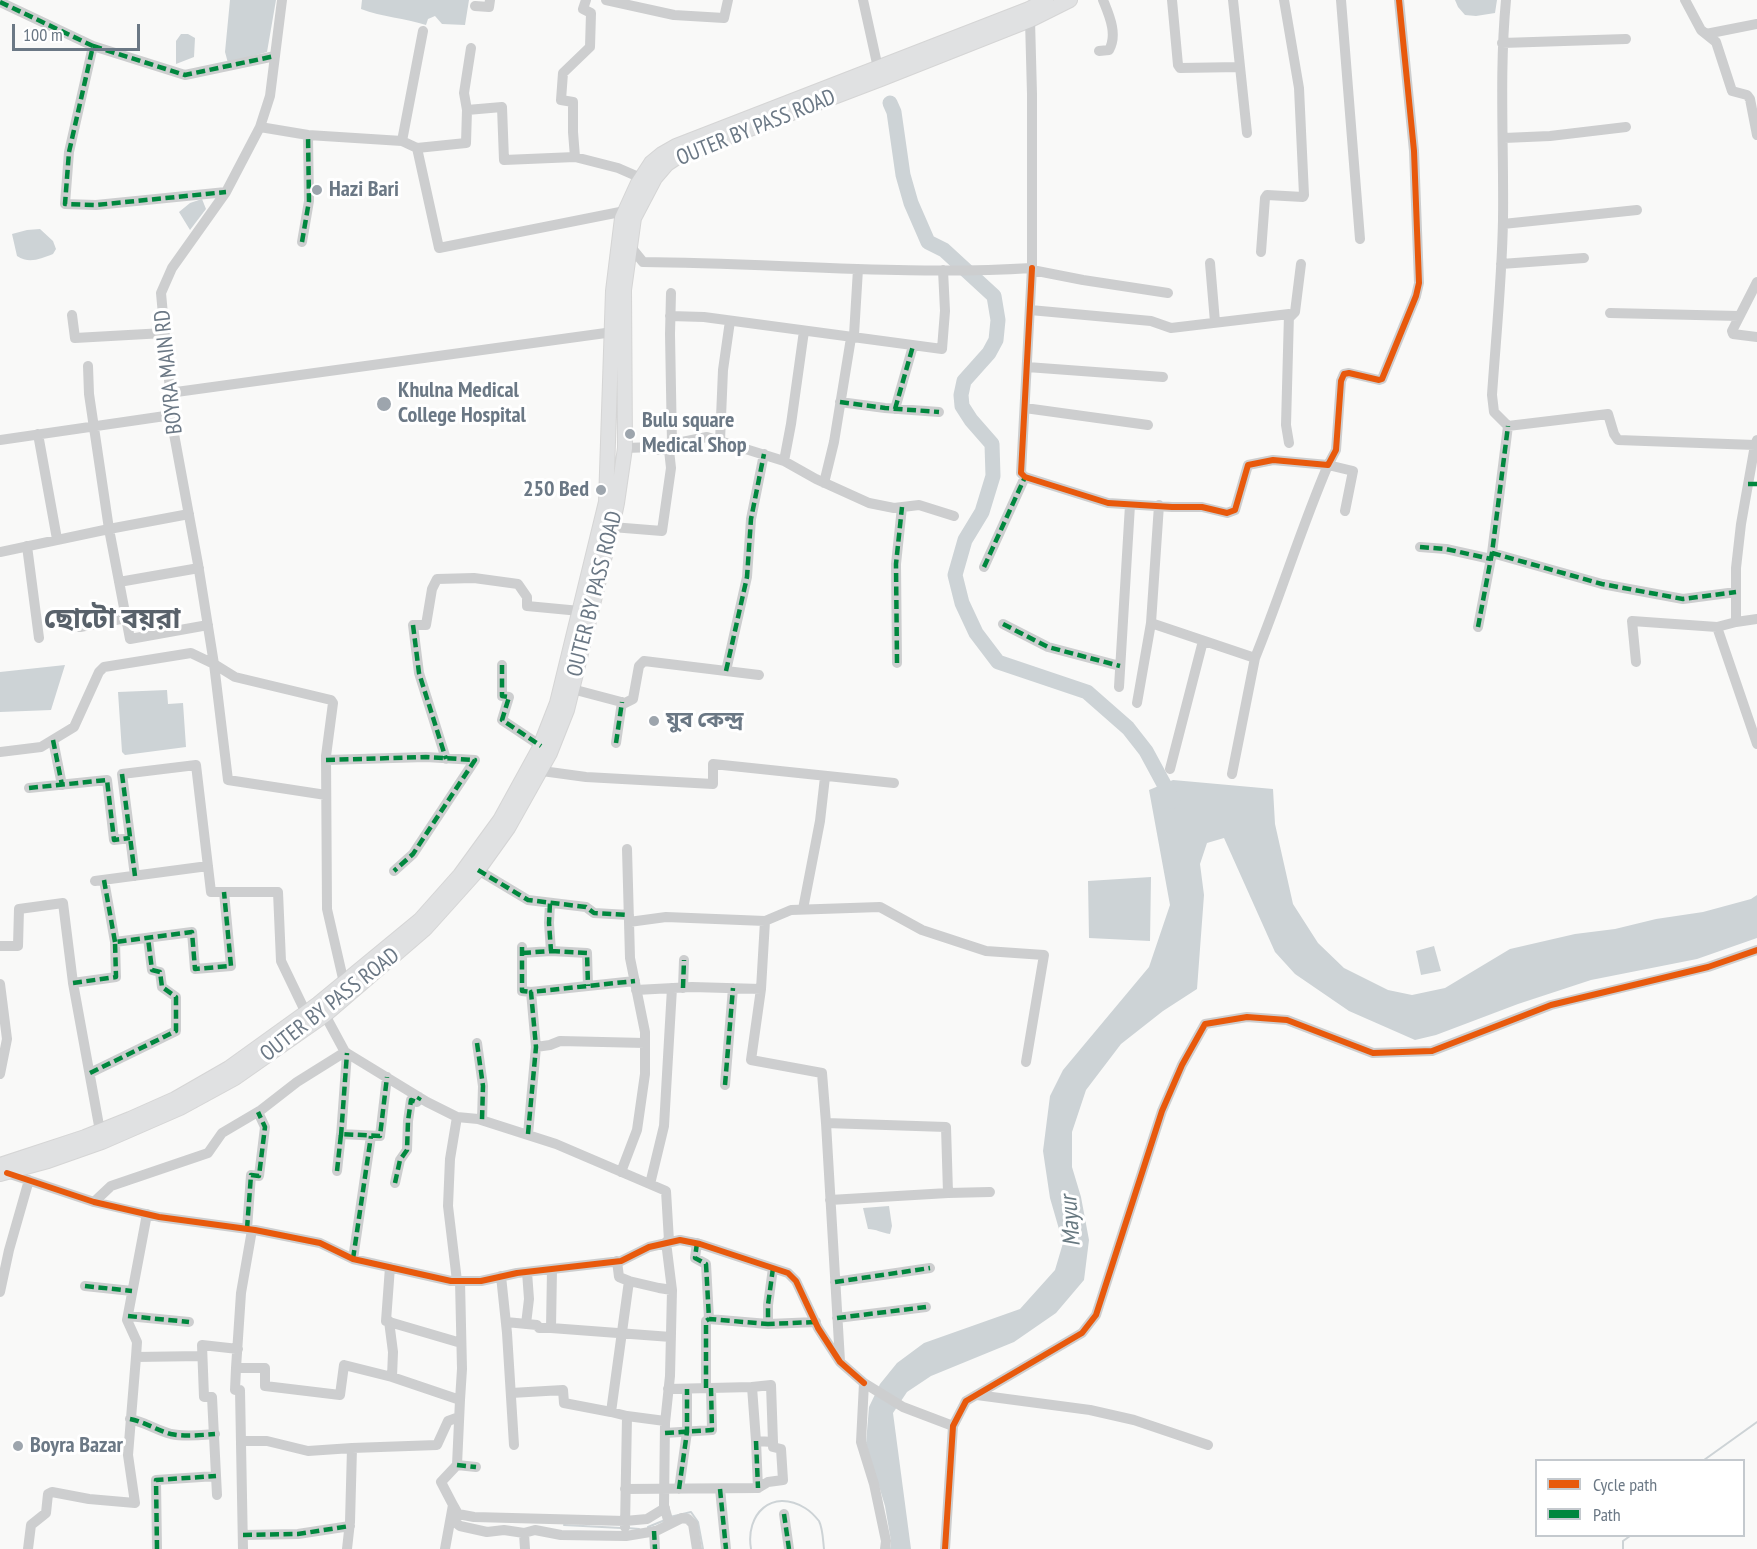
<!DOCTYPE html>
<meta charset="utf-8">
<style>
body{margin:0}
#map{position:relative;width:1757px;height:1549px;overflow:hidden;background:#f9f9f8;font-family:"PT Sans Narrow",sans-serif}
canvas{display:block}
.legend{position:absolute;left:1535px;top:1459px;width:210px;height:78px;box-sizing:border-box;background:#fff;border:2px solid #c4c9ce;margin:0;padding:8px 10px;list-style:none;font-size:18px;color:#6b7885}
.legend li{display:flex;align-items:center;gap:12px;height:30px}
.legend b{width:30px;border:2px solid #c4c9ce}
.scale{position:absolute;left:12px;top:24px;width:128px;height:27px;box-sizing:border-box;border:3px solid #6b7885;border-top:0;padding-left:8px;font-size:18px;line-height:21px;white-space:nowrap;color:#6b7885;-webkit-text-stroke:4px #fff;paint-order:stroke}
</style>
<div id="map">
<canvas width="1757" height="1549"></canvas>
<ul class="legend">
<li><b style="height:8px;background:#e8590c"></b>Cycle path</li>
<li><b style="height:8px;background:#00873e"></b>Path</li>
</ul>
<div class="scale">100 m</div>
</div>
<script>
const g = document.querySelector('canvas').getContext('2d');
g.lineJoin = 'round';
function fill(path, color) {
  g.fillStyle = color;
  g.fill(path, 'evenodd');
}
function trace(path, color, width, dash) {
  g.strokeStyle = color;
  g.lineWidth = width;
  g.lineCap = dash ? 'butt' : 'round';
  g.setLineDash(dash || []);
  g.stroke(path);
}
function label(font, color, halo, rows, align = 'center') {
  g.font = font + ' "PT Sans Narrow","Noto Sans Bengali",sans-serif';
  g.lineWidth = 6;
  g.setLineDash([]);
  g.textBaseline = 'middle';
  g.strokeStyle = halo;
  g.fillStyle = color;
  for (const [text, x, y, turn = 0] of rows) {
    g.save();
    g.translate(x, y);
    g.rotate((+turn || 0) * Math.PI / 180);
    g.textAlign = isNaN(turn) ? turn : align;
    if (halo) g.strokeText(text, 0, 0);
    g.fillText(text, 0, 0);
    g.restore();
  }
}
fill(new Path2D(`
 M230,0H276L267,52L228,63L225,52Z
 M362,0H469L465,25L442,24L435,16L428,19L426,25C405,18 382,17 361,9Z
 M1455,0H1497L1495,13L1476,16L1465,15L1458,7Z
 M181,34H188L195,38L194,57L176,64V41Z
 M202,199L206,209L190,230L179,212L190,203Z
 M40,229L53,241L56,249L53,254C40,259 29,264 17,256L12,234L27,230Z
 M65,665L51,710L0,712V672Z
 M167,690L168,704L183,703L186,747L125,755L122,752L118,692Z
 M1173,780L1273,789L1275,824L1293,904L1318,943L1344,968L1388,990L1412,995L1445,988L1510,949L1575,934L1615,929L1656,919L1703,912L1751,899L1757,895V938L1697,959L1591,980L1518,1004L1436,1035L1415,1040L1349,1011L1295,974L1275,952L1224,838L1207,843L1200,864L1204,895L1197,989L1163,1011L1121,1044L1086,1090L1072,1132V1167L1081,1197L1089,1240L1084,1280L1056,1313L1014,1342L931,1376L907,1392L893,1413L911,1549H890L891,1541L885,1506L866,1443L869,1407L880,1384L897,1363L924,1343L1020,1309L1055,1270L1063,1243L1050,1198L1043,1151L1050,1096L1063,1070L1149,967L1170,905L1149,790Z
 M1151,877L1150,941L1089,938L1088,881Z
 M1434,946L1441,971L1421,975L1416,951Z
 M889,1206L892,1226L890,1234C882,1233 876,1229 868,1229L863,1208Z`), '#cdd3d6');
trace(new Path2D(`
 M1704,1460L1757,1422
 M670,1517L691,1512L698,1522L703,1549
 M564,1525L621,1528
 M648,1527L665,1520
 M627,1528L639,1529
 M751,1549C745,1514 772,1488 805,1508C810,1511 815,1516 819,1521C823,1529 823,1541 824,1549
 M1623,1549V1541L1630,1536`), '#cdd3d6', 2);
trace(new Path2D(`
 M890,103L894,112L903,175L911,203L928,242L944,250L994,296L998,320L996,340L989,353L964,381L961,395L962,406L971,420L992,444L993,476L982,512L965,540L955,575L962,603L976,633L998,662L1087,692L1128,728L1146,751L1173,801`), '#cdd3d6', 15);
const major = new Path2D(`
 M0,1165L85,1137L130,1119L175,1099L229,1068L318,1004L420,920L460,875L500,820L539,749L557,703L606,502L613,291L622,218L638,183L651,163L662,154L676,146L1029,9L1046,0
 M0,1174L48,1161L102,1142L180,1108L235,1078L325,1015L425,929L478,870L508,828L550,753L567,710L612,527L617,503L625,448L624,290L634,218L655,178L667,164L679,156L881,79L1030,20L1070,0`);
trace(major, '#d5d5d5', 16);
trace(new Path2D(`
 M282,0L270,96L260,127L226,192L172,268L161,293L174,434L198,564L214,664L228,780L326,795
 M606,0L674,15L724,18L728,0
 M863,0L878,68
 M1172,0L1178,65L1180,68L1240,67
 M1233,0L1247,133
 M1341,0L1360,239
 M1506,0C1499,73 1504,147 1503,220C1502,278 1496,337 1492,395L1494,412L1508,426L1608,414L1614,434L1618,440L1755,445L1757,440
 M1685,0L1701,30L1716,42L1732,91L1747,95L1750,99L1757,135
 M0,2L93,46L69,152L65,204L96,205L226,192
 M475,6L489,7L490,0
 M1706,34L1757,24
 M1502,43L1626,39
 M93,46L185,75L275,56
 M1099,51L1109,50C1118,34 1109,15 1103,0
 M467,110L464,93L471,48
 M260,127L308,135L402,141L417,148L466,143L467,110L502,107L504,160L575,157L618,168L641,178
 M1504,138L1550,136L1626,127
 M402,141L423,31
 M417,148L439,248L625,211
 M575,157L573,132V102L561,100L563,73L590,47L591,13L583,9L586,0
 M1503,224L1637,210
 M302,242L309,201L308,135
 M630,246L643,262C773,263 903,276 1032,268V94L1030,20
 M1261,252L1265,198L1267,195L1303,197L1304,195L1299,88L1284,0
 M1210,263L1215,322
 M1501,264L1584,258
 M1032,268L1021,473L1025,477L1108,503L1172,507H1202L1227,513L1235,510L1248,465L1273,460L1328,465L1336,450L1341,381L1344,374L1349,373L1379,380L1382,379L1416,296L1419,283L1414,151L1399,0
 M1032,270L1083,280L1168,293
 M1757,282L1732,331L1733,334L1757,337
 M671,293L670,334L672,444
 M1030,310L1151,321L1171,328L1289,314L1286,425L1289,443
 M1610,313L1739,316
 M72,315L75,338L164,333
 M670,316L704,317L942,349L945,311L943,270
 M1290,317L1295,312L1301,264
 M1027,367L1163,377
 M169,393L613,332
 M840,402L885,408L939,412
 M1025,408L1148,425
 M895,409L913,346
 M38,434L57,539
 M0,440L172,415
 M720,441L723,370L730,321
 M625,448L655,447L656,450H669L672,444L707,437L784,461L816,479L869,503L894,508L919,505L954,516
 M784,461L791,424L804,331
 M824,483L834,442L851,338L854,335L858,269
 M1159,505L1151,623L1255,658L1232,774
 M189,514L109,529L130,639L208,625
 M612,527L662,531L671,468L669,450
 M27,546L39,638
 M1420,547L1446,549L1491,559
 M0,552L109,529L89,394L88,366
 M1492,553L1602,584L1683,599L1736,592
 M984,567L1025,477
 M119,582L199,568
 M1736,622L1757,619
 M1003,624L1048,647L1120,666
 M80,627L126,618
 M1478,627L1492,553L1508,426
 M1717,627L1757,744
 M1255,658C1281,594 1301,528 1328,465L1353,471L1345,511
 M1636,662L1632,621L1717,627L1736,622V568L1741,524L1755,445
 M897,663L896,564L902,507
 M502,665V696L509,697L502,720L541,746
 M726,671L747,577L751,519L764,454
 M1119,687L1130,505
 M572,689L625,703L633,699L639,666L644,661L759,675
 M1137,703L1151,623
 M53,740L62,785
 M616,743L622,702
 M0,752L41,747L74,727L99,672L104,667L191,653L214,664L235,677L331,700L333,703L326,756L327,909L344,983
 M446,759L419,673L413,625H426L432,589L437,579L474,578L518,584L527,597V606L580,611
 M326,760L426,757L475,760L413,854L394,871
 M1170,769L1203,641
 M542,771L586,777L713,784V764L894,783
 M29,788L107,780L114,840L130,838
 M478,870L528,900L586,907L594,913L629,915
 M135,876L122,774L196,765L211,892H278L281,961L306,1013
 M104,880L115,942
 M95,881L208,866
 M803,909L820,821L825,777
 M765,921L791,910L880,907L922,930L986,951L1044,955L1026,1062
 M629,922L666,917L765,921L761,989L751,1060L822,1073L826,1123
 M0,946H18L19,909L63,903L73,983L100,1131
 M522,947V991L531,992
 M551,951L587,953L588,986
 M522,953L551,951L549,923L550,903
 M73,983L116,977L115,942L192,932L195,969L231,966L224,892
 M0,984L7,1039L0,1074
 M683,988L684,960
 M636,990L692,987L761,989
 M325,1015L345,1052L427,1102L457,1117L450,1159L448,1206L457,1281
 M477,1043L483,1086L482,1120
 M536,1047L550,1045L560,1041L645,1043
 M90,1073L176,1031V997L162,987L160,972L152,970L148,938
 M725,1085L733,988
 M457,1117L478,1119L556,1144L666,1191L669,1241
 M528,1134L536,1047L531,992L635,981
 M341,1136L347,1053
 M337,1171L341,1134L380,1136L387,1077
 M621,1172L637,1130L645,1074V1032L630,958L627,849
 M7,1173L94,1202L159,1217L255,1230L320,1243L353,1259L451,1281H481L517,1273L621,1261L649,1247L680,1240L700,1244L788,1273L796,1281L818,1328L840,1362L864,1383
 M395,1183L400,1160L407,1150L408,1121L411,1100L417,1102L419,1097
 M650,1184L664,1126L672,988
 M948,1193L990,1192
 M830,1200L948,1193L946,1127L826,1123L840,1361
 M94,1202L111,1186L208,1153L222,1133L261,1110L297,1082L345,1052
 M247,1229L251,1175L259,1176L265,1127L258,1112
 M666,1242L672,1290L670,1376L665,1423L664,1506L669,1523
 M697,1243L695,1258L706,1264L709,1319L768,1324
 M353,1259L371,1136
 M617,1261L619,1277L629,1281L611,1412L627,1416
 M390,1267L386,1321L461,1343
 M773,1268L768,1305V1324L816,1322
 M552,1269L551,1328L671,1337
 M501,1276L507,1333L514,1445
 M629,1281L659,1288L672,1290
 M835,1282L930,1268
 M85,1286L132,1291
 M0,1292L9,1250L29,1180
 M128,1316L189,1322
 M837,1318L926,1307
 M389,1321L393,1352L392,1377
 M506,1322L537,1325L539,1328H551
 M526,1324L529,1299L527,1272
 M136,1357L137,1342L127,1320L147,1214
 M236,1368L241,1293L252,1230
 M752,1387L771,1385L773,1442
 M706,1388V1321L709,1319
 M511,1393L563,1390L564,1403L611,1412
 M977,1395L1090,1410L1134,1420L1208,1445
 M460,1400L462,1369L460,1281
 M130,1419C145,1422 156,1430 171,1434C185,1437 201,1435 215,1434
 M665,1433L712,1430L711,1388
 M241,1441H267L308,1451L352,1448
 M756,1441L758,1488
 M457,1465L476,1467
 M625,1489L758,1488L768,1482L783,1480L781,1449L773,1447V1442L756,1441L752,1387L668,1389
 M679,1489L687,1432V1389
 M720,1489L726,1549
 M217,1495L212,1397H204L202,1345L238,1349
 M453,1505L458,1514L474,1517L625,1521L647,1519L665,1508
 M784,1514L789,1549
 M451,1519L460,1526L487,1532L504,1530L524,1533
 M625,1527L627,1416L665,1421
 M654,1531L655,1549
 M243,1535L298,1534L350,1526
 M28,1549L31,1525L46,1513L48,1494L52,1492L89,1499L135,1503L128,1455L136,1357L202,1356
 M157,1549L156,1480L216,1476
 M243,1549L240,1390H235L236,1368H265V1386L340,1395L344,1365L392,1377L460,1400L457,1465L441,1482L453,1505L445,1549
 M347,1549L350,1522L352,1448L437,1445L448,1421L459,1417
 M525,1549L524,1533L535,1530L561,1535L626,1536L656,1531L682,1518L688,1519L693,1524L697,1549
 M885,1549L886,1541L874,1484L861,1442L864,1383L903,1407L953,1426
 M945,1549L953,1426L966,1401L1082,1333L1096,1315L1162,1111L1182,1065L1205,1024L1247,1017L1287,1020L1373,1053L1432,1051L1551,1005L1708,967L1757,950`), '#cdcecf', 10);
trace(major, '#e0e1e2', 14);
trace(new Path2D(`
 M0,2L93,46L69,152L65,204L96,205L226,192
 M93,46L185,75L275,56
 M302,242L309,201L308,135
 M840,402L885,408L939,412
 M895,409L913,346
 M1748,484H1757
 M1420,547L1446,549L1491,559
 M1492,553L1602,584L1683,599L1736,592
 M984,567L1025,477
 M1003,624L1048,647L1120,666
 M413,625L419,673L446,759
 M1478,627L1492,553L1508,426
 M897,663L896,564L902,507
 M502,665V696L509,697L502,720L541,746
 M726,671L747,577L751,519L764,454
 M53,740L62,785
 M616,743L622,702
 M326,760L426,757L475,760L413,854L394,871
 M122,774L135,876
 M29,788L107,780L114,840L130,838
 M478,870L528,900L586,907L594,913L629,915
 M104,880L115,942
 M522,947V991L531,992
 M551,951L587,953L588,986
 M522,953L551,951L549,923L550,903
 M73,983L116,977L115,942L192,932L195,969L231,966L224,892
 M683,988L684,960
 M477,1043L483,1086L482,1120
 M90,1073L176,1031V997L162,987L160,972L152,970L148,938
 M725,1085L733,988
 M528,1134L536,1047L531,992L635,981
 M341,1136L347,1053
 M337,1171L341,1134L380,1136L387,1077
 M395,1183L400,1160L407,1150L408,1121L411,1100L417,1102L420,1097
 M247,1229L251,1175L259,1176L265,1127L258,1112
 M697,1243L695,1258L706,1264L709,1319L768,1324
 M353,1259L371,1136
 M773,1268L768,1305V1324L816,1322
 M835,1282L930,1268
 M85,1286L132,1291
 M128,1316L189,1322
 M837,1318L926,1307
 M706,1388V1321L709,1319
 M130,1419C145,1422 156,1430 171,1434C185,1437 201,1435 215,1434
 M665,1433L712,1430L711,1388
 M756,1441L758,1488
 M457,1465L476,1467
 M679,1489L687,1432V1389
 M720,1489L726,1549
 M784,1514L789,1549
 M654,1531L655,1549
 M243,1535L298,1534L350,1526
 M157,1549L156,1480L216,1476`), '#00873e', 4.5, [9, 4.5]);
trace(new Path2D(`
 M1032,268L1021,473L1025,477L1108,503L1172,507H1202L1227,513L1235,510L1248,465L1273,460L1328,465L1336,450L1341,381L1344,374L1349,373L1379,380L1382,379L1416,296L1419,283L1414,151L1399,0
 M7,1173L94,1202L159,1217L255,1230L320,1243L353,1259L451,1281H481L517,1273L621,1261L649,1247L680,1240L700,1244L788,1273L796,1281L818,1328L840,1362L864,1383
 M945,1549L953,1426L966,1401L1082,1333L1096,1315L1162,1111L1182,1065L1205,1024L1247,1017L1287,1020L1373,1053L1432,1051L1551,1005L1708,967L1757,950`), '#e8590c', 6);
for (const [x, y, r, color] of [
 [317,190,6,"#9da5ad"],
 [384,404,8,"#9da5ad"],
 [630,434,6,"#9da5ad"],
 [601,490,6,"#9da5ad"],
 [654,721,6,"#9da5ad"],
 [18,1446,6,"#9da5ad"]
]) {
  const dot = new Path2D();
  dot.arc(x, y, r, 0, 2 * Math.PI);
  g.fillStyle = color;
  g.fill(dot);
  trace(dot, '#fff', 2);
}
label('22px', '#6b7885', '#fff', [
 ["OUTER BY PASS ROAD",756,128,-22],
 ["BOYRA MAIN RD",169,372,-96],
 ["OUTER BY PASS ROAD",595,594,-76],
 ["OUTER BY PASS ROAD",330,1005,-38]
]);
label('bold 22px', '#6b7885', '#fff', [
 ["Hazi Bari",329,190],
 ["Khulna Medical",398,391],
 ["College Hospital",398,416],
 ["Bulu square",642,421],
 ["Medical Shop",642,446],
 ["250 Bed",589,490,"right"],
 ["যুব কেন্দ্র",666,721],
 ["Boyra Bazar",30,1446]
], 'left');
label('italic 24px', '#677880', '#fff', [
 ["Mayur",1071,1221,-94]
]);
label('bold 28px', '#59626b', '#fff', [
 ["ছোটো বয়রা",112,620]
]);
</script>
